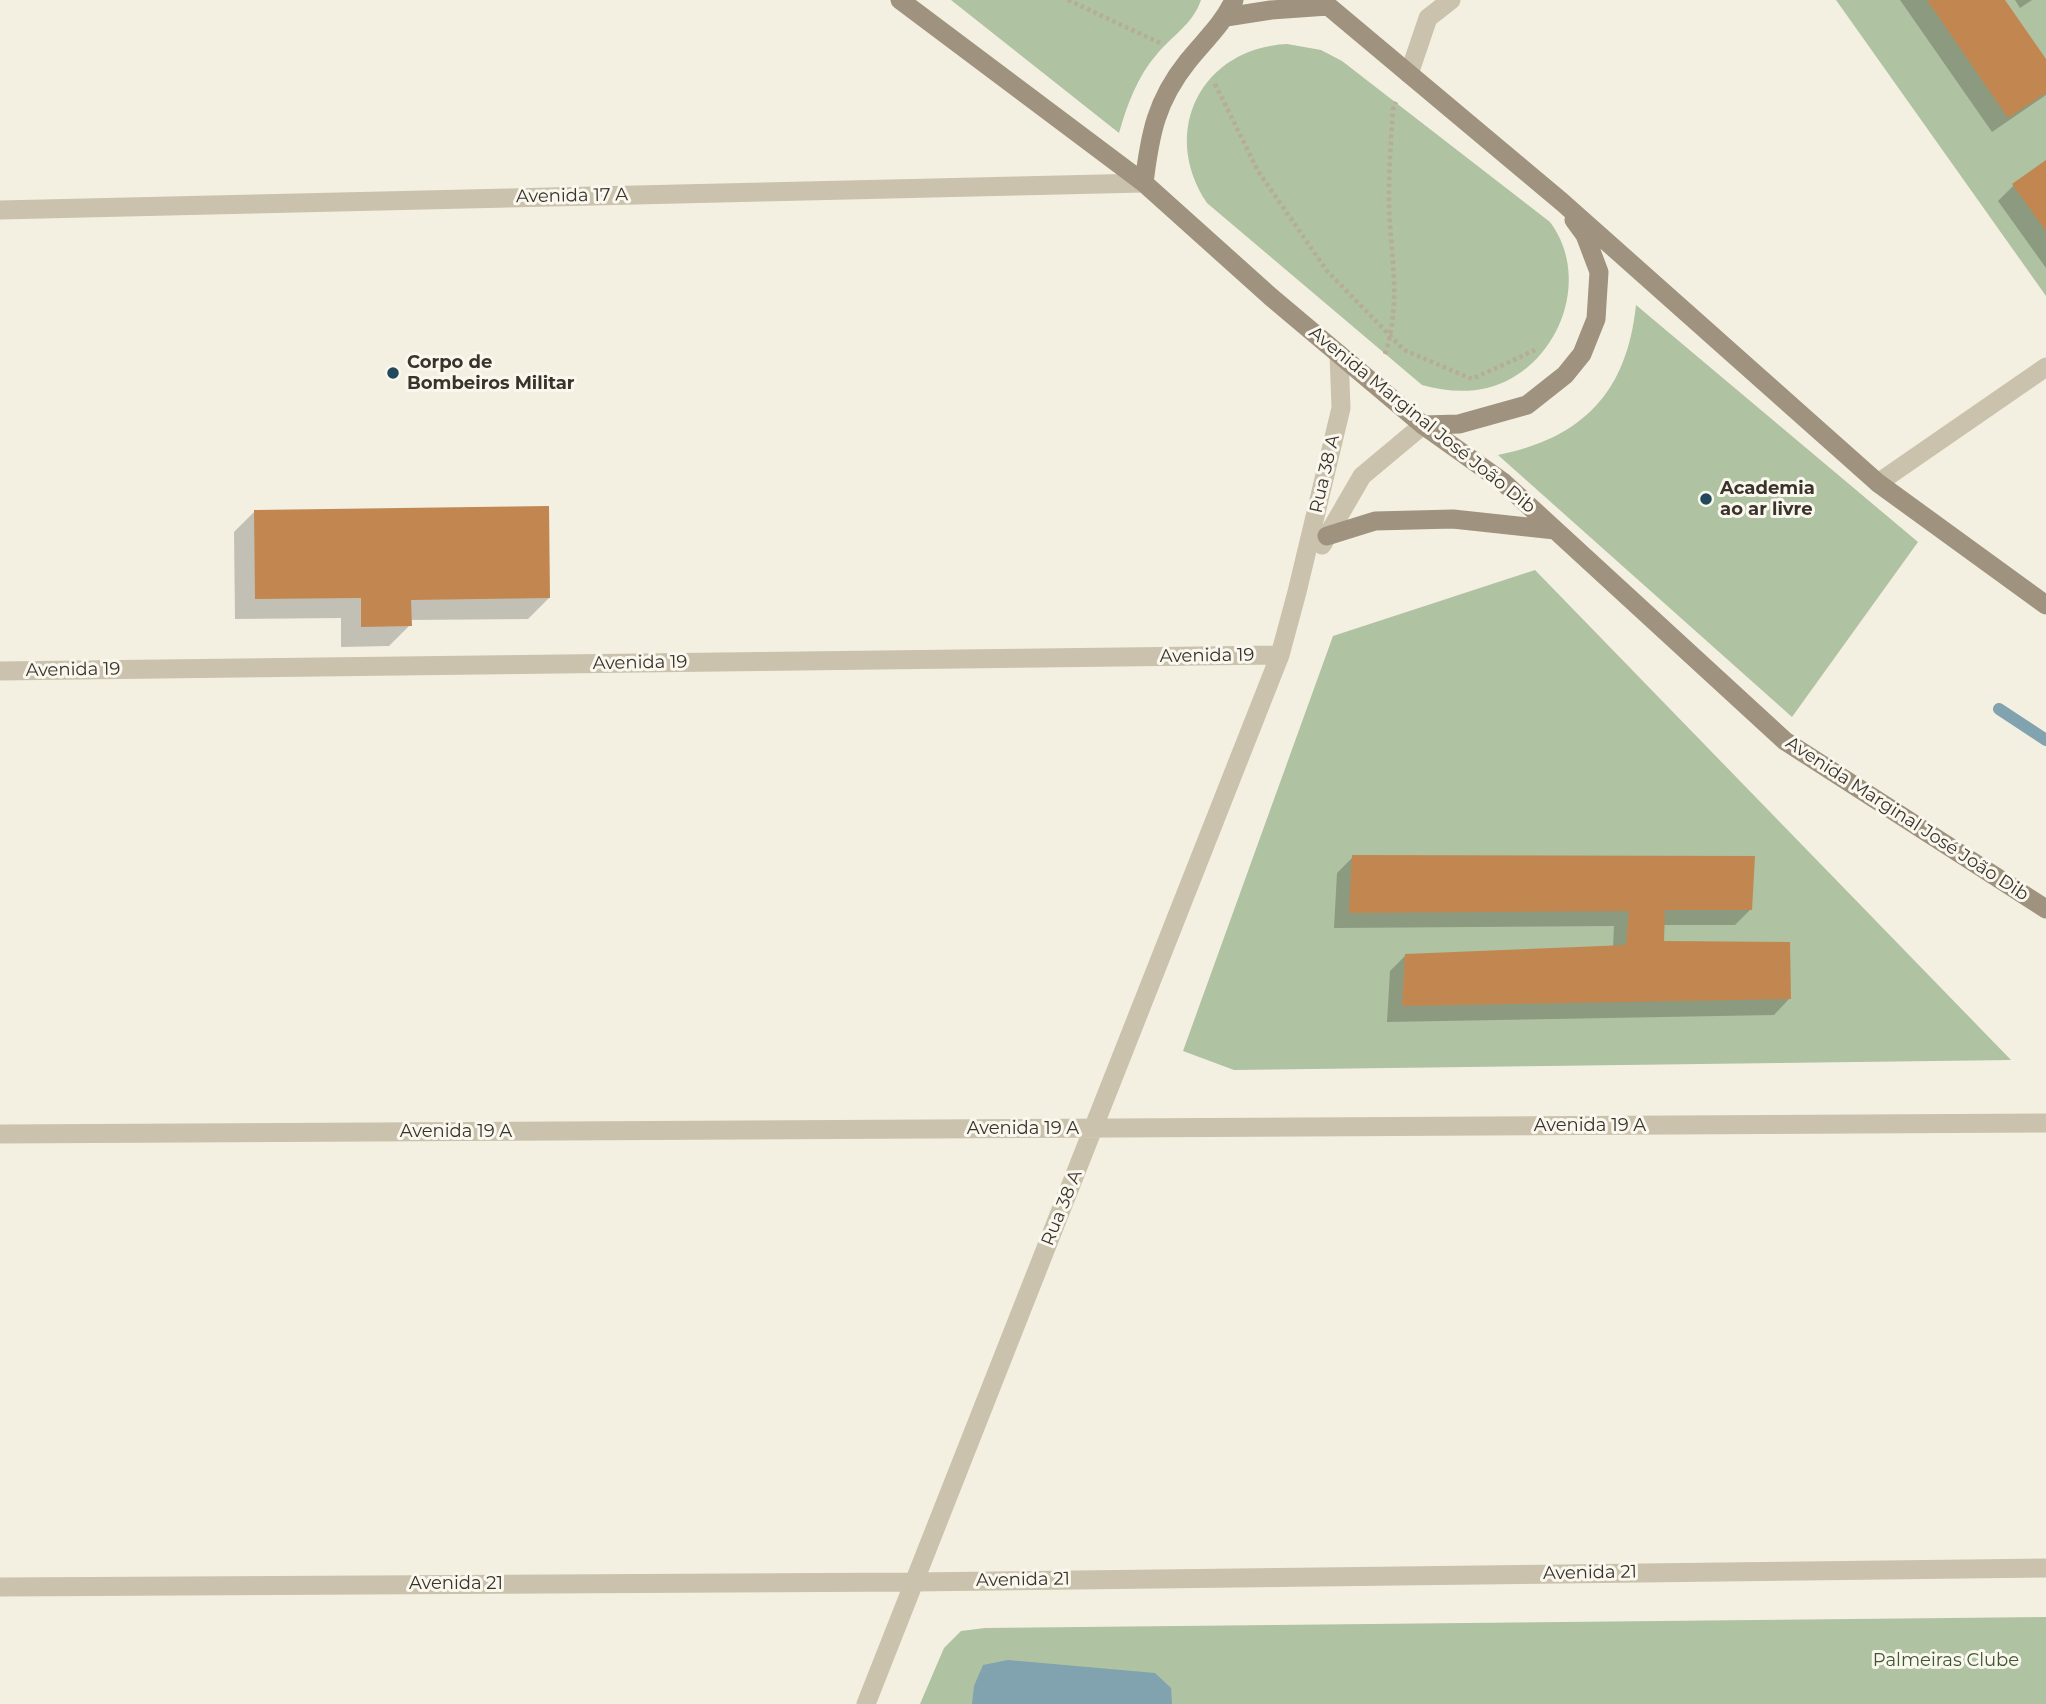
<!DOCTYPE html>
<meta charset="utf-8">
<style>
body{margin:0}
canvas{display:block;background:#f3efe1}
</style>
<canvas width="2046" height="1704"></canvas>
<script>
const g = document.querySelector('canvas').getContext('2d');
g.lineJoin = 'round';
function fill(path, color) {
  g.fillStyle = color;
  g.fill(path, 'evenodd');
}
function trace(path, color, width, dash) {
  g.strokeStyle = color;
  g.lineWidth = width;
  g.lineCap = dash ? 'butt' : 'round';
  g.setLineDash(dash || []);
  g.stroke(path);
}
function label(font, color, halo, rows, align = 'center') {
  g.font = font + ' Montserrat,sans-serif';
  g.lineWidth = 6;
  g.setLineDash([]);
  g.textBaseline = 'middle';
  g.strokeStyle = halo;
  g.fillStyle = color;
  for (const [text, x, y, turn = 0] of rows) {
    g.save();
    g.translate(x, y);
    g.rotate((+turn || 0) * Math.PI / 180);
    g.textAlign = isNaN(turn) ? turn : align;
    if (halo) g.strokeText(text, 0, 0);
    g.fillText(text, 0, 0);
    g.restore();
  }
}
fill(new Path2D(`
 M951,0H1201C1193,24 1172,36 1157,54C1137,77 1127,105 1119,133Z
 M1836,0H2046V296Z
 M1287,44L1321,50L1342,61L1550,222C1594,281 1556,371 1487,388C1465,393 1444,391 1422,385L1207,203C1159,131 1202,48 1287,44Z
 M1636,305L1918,542L1792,717L1498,455C1583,438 1627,392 1636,305Z
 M1535,570L2011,1060L1234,1070L1183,1051L1333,636Z
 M2046,1617V1704H920L944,1648L961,1631L985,1628Z`), '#afc2a1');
fill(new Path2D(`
 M1008,1660L1155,1673L1171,1688L1172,1704H972L974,1686L983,1665Z`), '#81a2af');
fill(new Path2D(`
 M1900,0H2003L2046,62V95L1992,132Z
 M2015,0H2032L2020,8Z
 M2046,162V268L1998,201L2013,186Z
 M255,511L549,598L528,619L410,620V625L389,646L341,647V618L235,619L234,532Z
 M1353,857L1751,909L1735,925H1662V943L1789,999L1774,1015L1387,1022L1390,971L1406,955L1613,947L1614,926L1334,928L1337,873Z`), '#0003');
trace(new Path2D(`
 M1999,709L2046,740`), '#81a2af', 12);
fill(new Path2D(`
 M1927,0H2005L2046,59V93L2008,118Z
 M2046,160V231L2012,184Z
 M549,506L550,598L411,600L412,626L361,627V598L255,599L254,510Z
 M1352,855L1755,856L1752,910H1665L1664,941L1790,942L1791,999L1402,1006L1405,954L1626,945L1629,911L1349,913Z`), '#c28750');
trace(new Path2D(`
 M1068,0L1160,43
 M1215,84L1258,171L1327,271L1404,350L1472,379L1535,350
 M1385,354C1403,298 1389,252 1389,197C1389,168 1391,138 1393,109L1396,102`), '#b7ac97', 4.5, [3.5, 3.5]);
trace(new Path2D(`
 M0,210L1144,183
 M1878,483L2046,367
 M1322,545L1362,476L1423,425
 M0,671L1280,655
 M0,1134L2046,1123
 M0,1587L914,1582L2046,1568
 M866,1704L1280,655L1297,592L1341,408L1339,354`), '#cbc2ad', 19);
trace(new Path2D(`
 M1409,74L1428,18L1451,0`), '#cbc2ad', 19);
trace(new Path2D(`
 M900,0L1144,183L1271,297L1423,425L1503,482L1785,741L2046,909
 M1321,0L1562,202L1878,483L2046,605
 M1226,17L1271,10L1328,6
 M1144,183C1150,134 1156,101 1188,61C1204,41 1223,24 1234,0
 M1423,425L1459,424L1527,405L1565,375L1582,354L1596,319L1599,272L1585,235L1574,220
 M1327,536L1375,521L1453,519L1555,530`), '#9f927e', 19);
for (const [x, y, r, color] of [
 [393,373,7,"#22495b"],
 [1706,499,7,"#22495b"]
]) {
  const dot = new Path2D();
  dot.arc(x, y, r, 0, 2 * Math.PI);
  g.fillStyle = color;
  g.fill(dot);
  trace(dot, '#faf8ee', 2.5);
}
label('18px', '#3a332b', '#faf8ee', [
 ["Avenida 17 A",572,196,-1],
 ["Avenida Marginal José João Dib",1422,420,39],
 ["Rua 38 A",1325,474,-77],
 ["Avenida 19",1207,656,-1],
 ["Avenida 19",640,663,-1],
 ["Avenida 19",73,670,-1],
 ["Avenida Marginal José João Dib",1907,819,33],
 ["Avenida 19 A",1590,1126],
 ["Avenida 19 A",1023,1129],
 ["Avenida 19 A",456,1132],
 ["Rua 38 A",1062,1208,-68],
 ["Avenida 21",1590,1573,-1],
 ["Avenida 21",1023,1580,-1],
 ["Avenida 21",456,1584]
]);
label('bold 18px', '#3a332b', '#faf8ee', [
 ["Corpo de",407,363],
 ["Bombeiros Militar",407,384],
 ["Academia",1720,489],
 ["ao ar livre",1720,510]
], 'left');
label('18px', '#3f5730', '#faf8ee', [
 ["Palmeiras Clube",1946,1661]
]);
</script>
